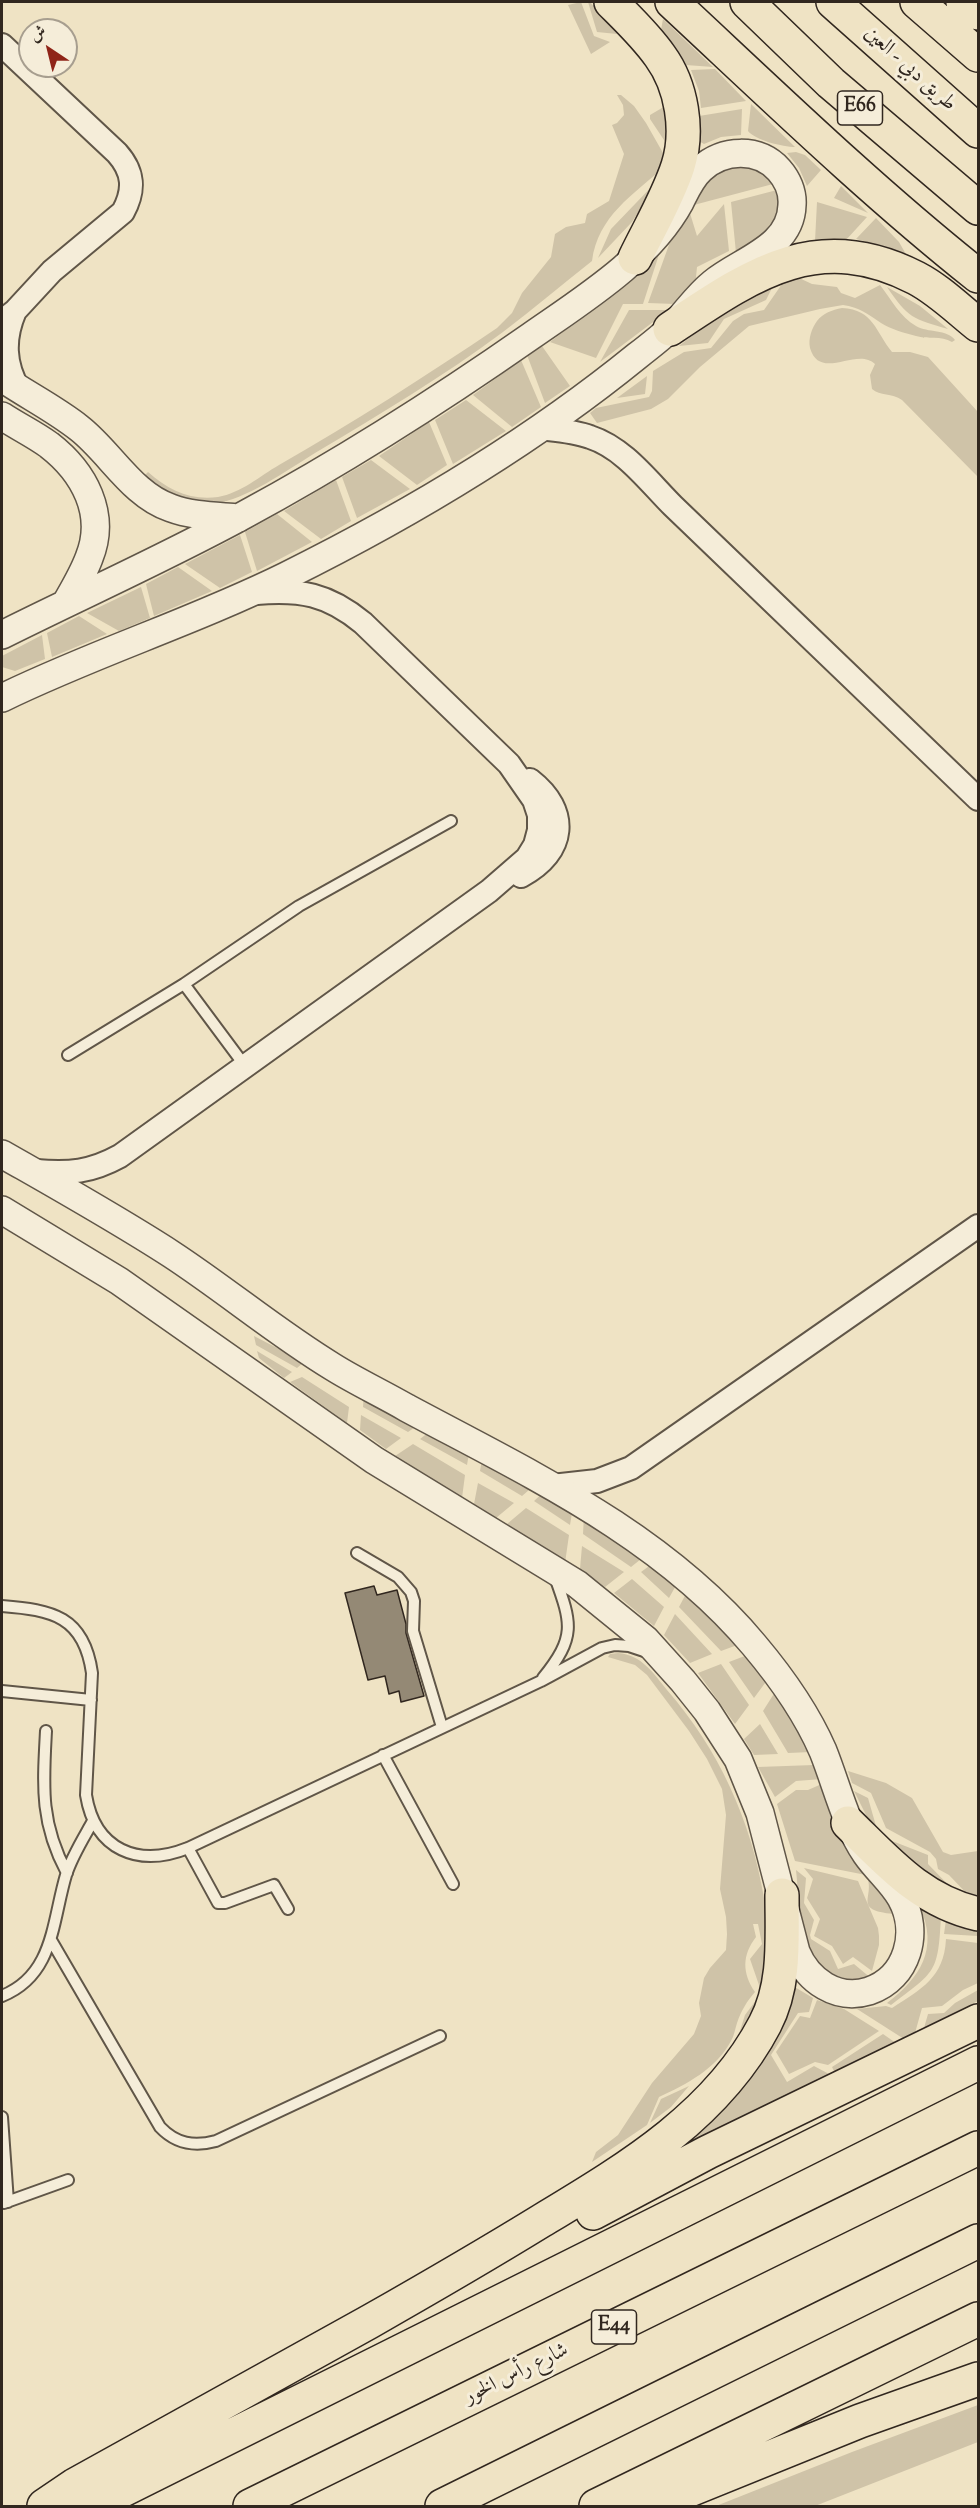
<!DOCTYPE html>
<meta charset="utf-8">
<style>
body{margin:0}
#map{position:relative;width:980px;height:2508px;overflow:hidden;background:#efe3c4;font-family:"Sorts Mill Goudy",Amiri,serif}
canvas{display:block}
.frame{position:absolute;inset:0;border:3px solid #31271f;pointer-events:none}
.north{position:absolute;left:18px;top:18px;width:60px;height:60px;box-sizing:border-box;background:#f5edd9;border:2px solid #a79e8f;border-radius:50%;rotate:325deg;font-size:16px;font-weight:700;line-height:24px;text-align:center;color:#31271f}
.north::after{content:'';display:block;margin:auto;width:21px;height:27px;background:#8f2418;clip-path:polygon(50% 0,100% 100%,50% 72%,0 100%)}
</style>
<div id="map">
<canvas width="980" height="2508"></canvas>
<div class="frame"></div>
<div class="north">ش</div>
</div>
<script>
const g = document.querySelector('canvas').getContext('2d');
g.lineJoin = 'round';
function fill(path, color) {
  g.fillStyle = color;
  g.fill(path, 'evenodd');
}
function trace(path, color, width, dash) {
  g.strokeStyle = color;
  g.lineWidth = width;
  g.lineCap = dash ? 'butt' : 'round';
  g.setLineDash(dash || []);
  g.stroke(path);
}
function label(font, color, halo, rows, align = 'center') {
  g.font = font + ' "Sorts Mill Goudy",Amiri,serif';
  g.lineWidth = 6;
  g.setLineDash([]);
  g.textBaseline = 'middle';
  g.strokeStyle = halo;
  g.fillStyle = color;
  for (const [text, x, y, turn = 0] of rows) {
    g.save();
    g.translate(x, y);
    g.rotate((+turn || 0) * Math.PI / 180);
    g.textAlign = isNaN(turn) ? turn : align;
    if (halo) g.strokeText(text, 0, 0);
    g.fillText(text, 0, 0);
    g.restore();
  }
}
fill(new Path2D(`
 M581,2L594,36L610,42L591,54L568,5Z
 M588,2H590L617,34L597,32Z
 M663,19L713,67L686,65L661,30Z
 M715,69L746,101L701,108L699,91L691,70Z
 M617,95H621L634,106L646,123L667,160L664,167C633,195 598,216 592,261C563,284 533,309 503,332C444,376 379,415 315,453C286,471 247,499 214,504C190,508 161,491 145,475L148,472C168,490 191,501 218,497C241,493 260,476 279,465C354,422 426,376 497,328L512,313L522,293L551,257L555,234L566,227L585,223L587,214L609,201L624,154L612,125L617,123L624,115L623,105Z
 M751,104L795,147C783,147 755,140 748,131Z
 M667,105L670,149L650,119V115Z
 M742,109L741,135L721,137L704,144L697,140L699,116Z
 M796,152L805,155L821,170L807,186L799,168L787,153Z
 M743,166L766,175L773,184L690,206C707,179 709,170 743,166Z
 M659,179L632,222L598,258L611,229Z
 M841,186L868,213L834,198Z
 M777,190L781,204L773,230L736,253L731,202Z
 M817,202L867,217L846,240L815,241Z
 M724,204L729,251L697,267L695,287L675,304L648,303L670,242L669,231L689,210L697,236Z
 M876,218L899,242L907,256L882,246L856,239Z
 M663,242L643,304H623L596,358L550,342L607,298Z
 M797,277L812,284L837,287L841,293L855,298L880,285C891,299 900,317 916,326C928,333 947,329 955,340L952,342C941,335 928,340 916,336C904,333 891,329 881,323C868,314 859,307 843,305L820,309L749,326L700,367L668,399L651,409L597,423L590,413L596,408L649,397L652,391L653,371L684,352L711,348L733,321L744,314L764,310L784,281Z
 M774,284L766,300L724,319L708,343L679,346L726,309Z
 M887,287L920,306L948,329C913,319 908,318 887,287Z
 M842,308C874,310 875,331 892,352H910L928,357L978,412V477L902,400C892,393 880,396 872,389L870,375L875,364C857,346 820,382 810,348C808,338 812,328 817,321C823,313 832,310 842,308Z
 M629,310H669L600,362Z
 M542,346L570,386L545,403L527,355Z
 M521,360L541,407L512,427L473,395Z
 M647,376L645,394L617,398Z
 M466,400L506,431L453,464L435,420Z
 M429,422L447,465L417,485L379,456Z
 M371,460L410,489L357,518L342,477Z
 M336,480L351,521L321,539L284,511Z
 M277,514L312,542L257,571L245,532Z
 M240,535L252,572L220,588L185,564Z
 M178,567L212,591L154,616L146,584Z
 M141,587L150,618L119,631L87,613Z
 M79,616L107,634L52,657L47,633Z
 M42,635L45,659L15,671L2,667V656Z
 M254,1336L304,1362L297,1368L256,1345Z
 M257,1351L292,1372L284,1378L259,1358Z
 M302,1377L349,1407L347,1423L290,1382Z
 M364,1393L421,1423L408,1432L363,1407Z
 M361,1415L401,1438L386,1449L360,1430Z
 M433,1429L470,1447L467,1465L420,1439Z
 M413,1444L465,1475L462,1498L395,1456Z
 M483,1453L536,1484L522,1496L480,1471Z
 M478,1483L514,1503L496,1518L474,1504Z
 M546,1490L573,1507L570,1525L534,1501Z
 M526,1508L569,1535L565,1563L507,1524Z
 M584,1515L646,1555L631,1567L583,1534Z
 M582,1546L624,1572L605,1587L580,1569Z
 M656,1561L679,1580L669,1598L641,1572Z
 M632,1579L664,1607L654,1626L614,1593Z
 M688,1590L740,1644L721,1651L679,1607Z
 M675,1614L712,1654L690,1663L664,1635Z
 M618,1653C642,1655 653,1673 667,1690C719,1750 751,1820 764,1898C767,1915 771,1932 770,1948C769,1965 765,1987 759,2002C755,2014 745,2026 738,2037L745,2015L757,1999L760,1988L750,1959L762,1944L758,1924H753L756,1937C742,1955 742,1973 755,1992C747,2001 741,2011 737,2023C735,2029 734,2036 731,2041C716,2069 687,2084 659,2097L647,2125L592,2162L596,2152L618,2135L652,2083L694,2034L701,2016L699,2003L704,1978L710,1968L726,1950L727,1934L726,1917L720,1889L726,1815L722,1789L707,1759L689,1731L647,1675L635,1665L608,1657L610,1654Z
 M750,1654L768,1679L754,1698L729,1662Z
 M721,1664L749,1705L735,1724L698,1673Z
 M775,1692L811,1752L788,1753L763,1711Z
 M760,1724L778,1754L754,1755L744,1739Z
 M814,1765L822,1779L796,1781L775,1797L758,1767Z
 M848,1771L886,1783L912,1798L943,1852L951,1855L978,1851V1897H970L949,1875L938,1869L936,1859L930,1852L886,1828L871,1793L852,1783Z
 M824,1783L871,1877L894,1914C850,1910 877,1896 866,1875L795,1861L777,1804L796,1790H808Z
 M854,1791L868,1798L878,1833H875Z
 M882,1837L928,1855V1864L958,1895L943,1889Z
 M804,1868L858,1881L878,1928L879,1936V1945L872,1971L853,1957L843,1964L832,1946L814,1936L820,1919L807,1898L813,1879Z
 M796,1870L806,1878L804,1903L814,1920L810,1935L811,1939L830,1951L838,1969L854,1964L872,1979C862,1982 855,1981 844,1980C798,1974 800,1905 796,1870Z
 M920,1907L941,1916C938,1973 936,1971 891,2005L887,2003C920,1978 939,1949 920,1907Z
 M946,1920L978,1925V1936L944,1934Z
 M946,1939L978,1943V1983L963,1990L942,2006L922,2008L915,2033L904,2039L857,2009L886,2006L892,2008C921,1989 944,1978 946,1939Z
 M793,1986L813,1998L809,2012L798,2013L771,2055L787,2082L814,2066L831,2075L690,2142L689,2139L717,2115L742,2085Z
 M978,1990V2001L924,2028L928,2014L944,2013L955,2003Z
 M817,2000L844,2009L879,2031L828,2065L815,2062L789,2074L776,2052L800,2016L810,2018Z
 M883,2034L896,2043L835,2073L832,2067Z
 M689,2086L671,2107L650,2123L661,2099Z
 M978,2405V2442L815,2506H716L852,2452Z`), '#cfc3a8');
const building = new Path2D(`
 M374,1586L377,1595L397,1590L406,1624V1633L424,1696L401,1702L399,1691L389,1694L385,1676L368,1680L345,1593Z`);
fill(building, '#948975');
trace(building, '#31271f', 1.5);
const service = new Path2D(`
 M184,984L245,1066
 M68,1055L184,984L299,906L451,821
 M357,1553L398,1577L411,1592L414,1601L413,1631L442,1727
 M2,1606C52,1610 84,1616 92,1673L86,1795C95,1850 138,1868 188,1848L541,1681L602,1648L615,1645L629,1646L644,1651
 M543,1678C576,1637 572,1624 555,1577
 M2,1691L91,1700
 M46,1731C43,1786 40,1823 67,1873
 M383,1755L453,1884
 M188,1848L218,1903H225L274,1885L288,1909
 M51,1940L160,2127C176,2144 194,2147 216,2141L440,2036
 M2,1996C54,1975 52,1922 66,1875C72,1856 83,1839 93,1821
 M2,2117L8,2202
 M4,2203L68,2180`);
const minor = new Path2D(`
 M2,45L117,153C134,172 135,190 123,212L52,271L15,311L2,321
 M15,311C3,339 4,364 19,390
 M539,428C556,430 574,431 590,437C624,448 648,481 673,506L978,799
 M521,876C566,852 570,811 530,780
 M36,1171C69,1174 91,1172 120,1156L489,891L527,858L535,845L539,830V815L534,800L509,764L363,623C328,594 300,589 256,593
 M552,1486L597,1481L631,1468L978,1226`);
const tertiary = new Path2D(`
 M2,378C27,395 55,409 79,428C110,452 132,495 171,508C192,516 217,516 239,518
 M2,416C17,426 34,434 49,445C84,472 107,514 89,558C83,574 74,589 66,603
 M2,635C82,595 165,558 244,515C344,461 438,401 531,336C584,299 649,259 680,202C686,190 691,178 701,169C723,149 758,147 779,170C787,179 793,192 792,205C791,248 741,260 713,283C698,295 687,311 674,325C663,336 650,346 637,356C530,443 409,515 286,576C193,622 94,653 2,698
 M2,1154C58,1186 117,1219 171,1254C226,1290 277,1333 333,1367C357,1382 383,1394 407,1408C530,1474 662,1535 754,1645C781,1677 806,1712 823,1751C837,1786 845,1823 866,1854C877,1870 892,1882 901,1898C920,1932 908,1978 869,1991C837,2001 808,1981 796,1952L760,1813L738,1759L707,1711L683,1681L646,1640L577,1584L374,1460L119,1281L2,1210`);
const motorway = new Path2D(`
 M611,2C628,19 646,36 660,56C682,86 689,131 678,166C668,197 649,229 635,258
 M672,2C772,95 871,191 978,276
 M747,2L831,83L978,208
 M833,2L978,131
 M917,2L978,55
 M963,2L978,13
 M670,329C751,275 817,227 916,278C939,290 958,309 978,325
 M848,1823C888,1862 921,1901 978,1914
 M593,2213L708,2152L978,2021
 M44,2506L75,2485C173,2431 271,2376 369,2322C427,2289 484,2256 541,2221C627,2169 717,2116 765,2024C786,1984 782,1939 782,1895
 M91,2506L978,2063
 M250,2506L978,2148
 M442,2506L978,2241
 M596,2506L978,2319
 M650,2506L860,2421L978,2379`);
trace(service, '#605648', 14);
trace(minor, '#605648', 26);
trace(tertiary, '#605648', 30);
trace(motorway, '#31271f', 36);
trace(service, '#f5edd9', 10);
trace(minor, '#f5edd9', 22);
trace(tertiary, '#f5edd9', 27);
trace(motorway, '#efe3c4', 33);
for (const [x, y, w] of [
 [860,108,45],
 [614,2327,45]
]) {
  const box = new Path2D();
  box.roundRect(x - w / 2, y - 17, w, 34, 4.5);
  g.fillStyle = '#f5edd9';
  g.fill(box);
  trace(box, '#31271f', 1.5);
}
label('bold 20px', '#31271f', null, [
 ["E66",860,108],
 ["E44",614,2327]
]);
label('21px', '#31271f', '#f5edd9', [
 ["طريق دبي - العين",909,70,42],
 ["شارع رأس الخور",517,2375,-26]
]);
</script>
